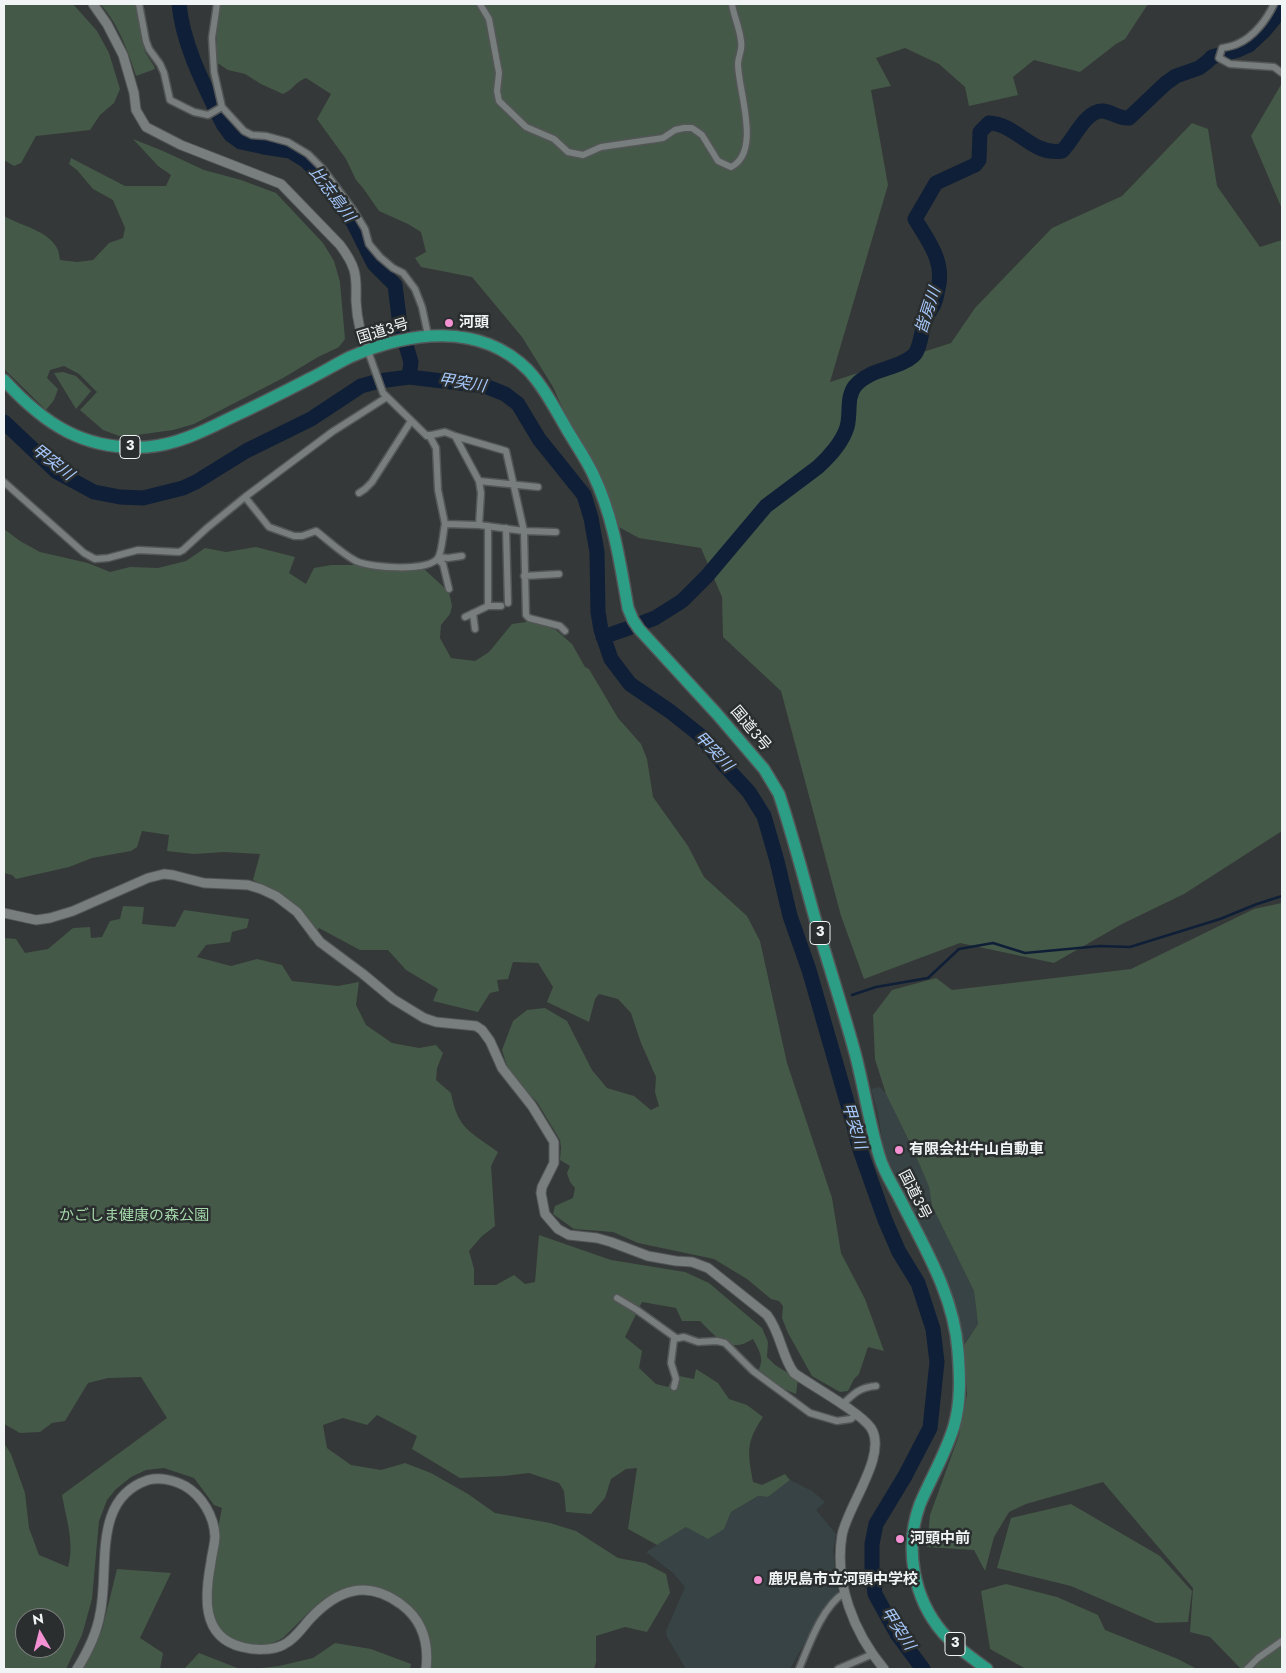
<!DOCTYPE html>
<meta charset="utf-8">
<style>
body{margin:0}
#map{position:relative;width:1286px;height:1673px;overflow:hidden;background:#343838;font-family:Jost,sans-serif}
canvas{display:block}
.frame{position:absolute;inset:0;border:5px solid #f1f4f4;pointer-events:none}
.north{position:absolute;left:15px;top:1608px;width:50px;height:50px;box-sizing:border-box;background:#2a2e2e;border:1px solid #7a7d7d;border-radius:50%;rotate:352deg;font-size:14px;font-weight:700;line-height:20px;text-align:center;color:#f1f4f4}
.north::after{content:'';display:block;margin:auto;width:18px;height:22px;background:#f491d3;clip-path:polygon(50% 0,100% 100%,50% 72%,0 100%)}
</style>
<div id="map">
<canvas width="1286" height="1673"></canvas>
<div class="frame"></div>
<div class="north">N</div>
</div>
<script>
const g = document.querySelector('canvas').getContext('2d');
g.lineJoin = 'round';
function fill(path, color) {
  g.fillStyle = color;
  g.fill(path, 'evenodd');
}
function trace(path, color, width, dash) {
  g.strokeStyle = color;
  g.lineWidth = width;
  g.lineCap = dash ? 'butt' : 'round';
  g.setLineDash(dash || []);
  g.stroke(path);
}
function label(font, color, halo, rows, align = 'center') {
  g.font = font + ' Jost,"Noto Sans JP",sans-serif';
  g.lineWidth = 5;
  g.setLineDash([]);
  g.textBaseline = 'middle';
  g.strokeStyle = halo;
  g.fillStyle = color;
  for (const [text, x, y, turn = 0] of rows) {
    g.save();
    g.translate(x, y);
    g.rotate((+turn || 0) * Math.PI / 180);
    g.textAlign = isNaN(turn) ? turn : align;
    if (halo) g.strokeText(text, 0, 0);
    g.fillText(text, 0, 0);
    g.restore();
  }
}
fill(new Path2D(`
 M880,1087L886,1094L913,1149L929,1187L932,1206L974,1291L978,1324L964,1344L956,1305L944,1274L884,1152L878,1114L871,1089Z
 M790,1480L812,1491L825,1502L816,1510L836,1534L833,1551L838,1592L830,1606L817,1621L790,1669H686L667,1637L666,1631L685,1587L673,1573L646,1552L686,1527L724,1529L731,1512L758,1496L768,1497Z`), '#374344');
fill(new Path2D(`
 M4,4H73L97,31L109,53L120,89L114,103L100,115L90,130L36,136L21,163L14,166L4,160Z
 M100,4H136L145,52L154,66L155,69L136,76C129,53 117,21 100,4Z
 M221,4H1148L1125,39L1116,44L1080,72L1034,60L1013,77L1018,95L969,106L965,87L939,64L905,48L876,58L891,86L871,90L888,185L830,382L951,343L975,308L1052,228L1122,196L1192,123L1208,129L1217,186L1260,247L1282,240V831L1184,894L1122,924L1054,963L960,943L864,979L841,916L781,691L723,637L722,597L701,548L639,538L615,525L553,387L522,337L472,277L421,267L415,258L426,252L421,232L408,224L379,211L363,188L356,180L346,159L317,119L331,94L306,78C295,82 293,90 283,94L261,84L245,74L228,70L216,62L217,21Z
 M1282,83V209L1251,136Z
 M133,139L163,151L204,170L241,180L276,193L323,243L334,261L340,282L345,339L339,347L318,357L283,378L194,424L173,430L122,437L103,430L80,410L97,392L79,374L64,366L50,370L47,378L58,389L54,400L46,410L4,369V216C21,226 47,230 57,248C59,251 59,256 60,260L77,262L93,260L109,243L123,238L125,228L113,200L93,189L77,170L69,164L71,158L125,186H166L171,175L158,166Z
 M63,372L76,376L91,391L76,409L54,373Z
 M4,529L20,541L40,552L88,563L110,572L130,567L158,568L186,561L205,548L226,552L256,547L295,557L289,573L306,584L314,568L331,565H357L383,570L424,569L449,592L452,606L450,614L441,625L440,638L451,658L475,661L489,652L512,624L533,621L556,630L572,644L585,667L589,669L618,718L641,744L647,759L653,797L688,846L704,877L747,916L760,941L787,1063L832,1198L841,1253L865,1299L884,1351L868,1347L859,1374L854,1379L848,1391L840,1392L812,1376L788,1333L782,1318L783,1306L779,1301L771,1299L747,1279L714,1259L638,1243L613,1232L574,1229L553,1214L555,1206L573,1198L575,1188L570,1182L567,1173L570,1166L560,1160L561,1148L560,1140L537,1102L521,1086L507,1066L502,1050L513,1021L527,1010L545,1008L567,1021L592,1070L607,1088L634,1096L651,1110L659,1106L655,1092L656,1077L641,1043L631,1013L618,999L599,994L595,999L589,1022L547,1002L553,987L538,963L513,962L508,979L497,980L499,991L490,993L478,1012L433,1001L438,989L406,970L388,950H360L319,928L311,941L284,896L253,880L260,854L224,852L194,854L167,851L169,835L142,831L137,847L131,851L92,858L69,867L16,879L12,875L4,873Z
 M1282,903V1669H1241L1210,1637L1190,1632L1193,1588L1103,1482L1026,1504L1009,1512L994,1537L985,1571L974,1550L927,1547L930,1515L959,1435L967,1394L964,1345L978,1324L974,1291L932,1206L929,1187L913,1149L886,1094L875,1059L873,1015L892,990L936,978L952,990L1131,969L1254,909Z
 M123,906L144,907L142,924L175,927L184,910L249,919L247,928L232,932L230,942L206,945L197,957L231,966L257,959L282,965L292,981L338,986L359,982L356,1005L366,1025L392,1043L419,1048L436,1045L443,1053L437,1068L436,1080L451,1093C458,1130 470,1131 498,1152L491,1166L495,1226L482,1236L469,1251L474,1269V1285H496L514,1275L525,1284L535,1282L539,1235L611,1260L685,1272L709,1283L762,1328L768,1342L767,1357L775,1365L798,1379L796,1394L755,1377C765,1360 762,1356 753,1339C749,1341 743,1345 738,1345C722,1346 710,1331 700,1321H682L676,1308L642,1302L625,1337L642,1351L639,1368L656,1384L668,1387L674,1375L694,1379L696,1369L718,1383L729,1399L747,1405L763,1417C745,1443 748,1453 753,1482L762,1485L785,1474L790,1480L768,1497L758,1496L731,1512L724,1529L708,1539L686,1527L657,1545L628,1529L637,1468L626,1469L611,1479L605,1498L591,1514L566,1512L564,1491L559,1483L529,1473L504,1476L460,1478L412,1449L417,1436L377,1415L367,1425L343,1418L323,1425L327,1448L351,1465L381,1470L405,1463L431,1473L468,1494L495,1513L550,1523L576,1531L618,1558L645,1563L666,1574L670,1593L647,1632L625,1627L596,1636V1662L594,1669H423L424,1657L421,1638L414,1622L389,1593L362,1585L343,1590L324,1599L307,1614L283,1638L253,1653L235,1651L217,1640L208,1626L204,1598L222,1508L214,1505L194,1478L164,1468L146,1470L131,1477L116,1489L107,1500L99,1521L92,1599L82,1635L66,1669H4V1443L11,1454L25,1493L29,1528L39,1555L68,1567C75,1544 66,1518 62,1495L167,1418L141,1377L108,1378L88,1383L65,1421L52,1423L40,1432L20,1433L4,1424V938L16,939L25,953L48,949L73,928L90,927L91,938L102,937L110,921L120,919ZM25,1618H55V1648H25Z
 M1071,1504L1160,1556L1192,1591L1188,1622L1156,1623L1071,1586L997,1568L1011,1518Z
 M117,1569L171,1573L140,1638L163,1653L160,1669H82L102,1630Z
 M1006,1584L1057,1597L1098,1615L1105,1630L1178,1659L1197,1669H1026L990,1649L981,1591Z
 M335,1643L371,1649L411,1664L410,1669H252L279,1666L313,1658Z
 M199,1653L240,1669H184Z`), '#455948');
trace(new Path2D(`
 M852,995L876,987L928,978L959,949L993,943L1025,953L1100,946L1130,947L1220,919L1257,904L1282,896`), '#0f1f37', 2.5);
trace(new Path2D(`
 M179,4C183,46 205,87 223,124L231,135L241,142L264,147L290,151L306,161L317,172L353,222L374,264L395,285L400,325L411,362L409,377
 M4,422L57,472L94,492L120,497L143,498L183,488L196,482L246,451L311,419L361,386L379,381L409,377L485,386L505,394L518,404L539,439L584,495L591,518L597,552L598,612L601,630L611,659L630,684L671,712L701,736L725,766L749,792L764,816L777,861L790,916L809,970L854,1126L859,1147L885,1220L899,1252L918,1283L933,1329L937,1362L930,1428L905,1476L876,1524L872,1544V1568L875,1594L897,1634L923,1669
 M642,623L655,618L682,601L707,576L766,506L818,467C829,457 843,441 847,427C851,413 846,398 855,386C870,368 897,370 913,356C920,350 921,334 924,324C926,316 930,311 934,304C936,300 937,294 938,289C945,261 928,241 915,219L936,183L975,165L979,160L980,132L989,123C1017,124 1032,156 1062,151C1074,140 1085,110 1103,111C1113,112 1118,119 1129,118L1166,83L1176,76L1199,68L1207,62L1212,57L1238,50L1249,45L1264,31L1274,19L1279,4
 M603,637L629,628`), '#0f1f37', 15);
const street = new Path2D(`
 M139,4L146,41L149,49L160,64L164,73L170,100L194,112L208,115L222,107
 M217,4L212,38L214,72L222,107L244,131L252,135L266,136L288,142L308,154L323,169L354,211L365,229L369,244L380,257L393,268L403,273L415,289L422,307L428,335
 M480,4L489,19L499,73L497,91L499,101L526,127L554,139L568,152L583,155L601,147L663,138L675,130L684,128H692L702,135L718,161L731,167C762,152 738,90 738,64C738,56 743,50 741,41C740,29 734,17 732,4
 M1274,4C1267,19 1254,37 1237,44C1233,46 1227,47 1222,48L1219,58L1230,64L1274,67L1282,73
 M368,351L383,393L427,436L445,432L455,436L479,481L481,493L479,525L524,531L526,615L529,618L560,626L565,631
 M429,435L436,448L438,490L445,524
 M455,436L506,451L524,531L556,532
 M479,481L538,487
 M4,482L84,553L95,559L108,558L138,550L179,552L183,550L207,528L245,497L332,432L387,397
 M359,493L365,489L372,482L411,421
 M245,497L269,527L294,536H302L316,531C329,541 341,553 356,561C371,568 428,572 438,558C442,552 443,533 445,524L479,525
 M488,526V606H501
 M506,528L508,603
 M439,557L448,558L462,556
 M437,559L443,564L449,589
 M524,576L559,574
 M473,613L475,629
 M465,617L488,606
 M617,1298L637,1310L676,1338
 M674,1387L676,1379L671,1363L674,1339L684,1337L698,1342L717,1341L725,1343L753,1371L810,1413L837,1421L851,1419L856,1415
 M842,1405C853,1394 860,1387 876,1386
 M799,1669C809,1645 822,1607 844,1593
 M838,1669L873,1654
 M1247,1669L1258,1658L1282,1641`);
const secondary = new Path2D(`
 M93,4L107,24L123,55L134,93L136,110L146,127L181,145L281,184L340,245C346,253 351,260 354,270C357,280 356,290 356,301C357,319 360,335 368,351
 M4,913L36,920L50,918L73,911L148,878L164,874L173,875L204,883L248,885L261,889L276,896L297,912L320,942L363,974L393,999L424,1018L436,1022L476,1026L482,1030L490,1041L502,1068L532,1106L554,1142V1163L542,1187L541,1193L545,1214L558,1229L569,1235L597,1238L611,1242L648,1256L676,1261L692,1262L708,1268L767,1315C781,1333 781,1355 794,1373C812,1386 860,1412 871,1428C888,1455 848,1505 842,1535C834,1583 854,1633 884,1669
 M77,1669C87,1653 97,1632 100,1614C110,1569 91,1499 148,1480C160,1477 174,1480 185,1486C202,1496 214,1516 215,1536C215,1544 212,1553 211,1562C205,1594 200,1637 242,1647C253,1650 272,1651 283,1645C294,1640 301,1629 310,1619C338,1589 367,1579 402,1605C423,1621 429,1644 426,1669`);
const highway = new Path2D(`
 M4,380C44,424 84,451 147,447C175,445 202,432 226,420C254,407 282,393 309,379C323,372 336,364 350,357C408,332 479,321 528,370C543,386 554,407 565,426C574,442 585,457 593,474C613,515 620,562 628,608L633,620L639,629L717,714L764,769L779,794C793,836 804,879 816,922C829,966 843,1009 855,1053C864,1087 869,1122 879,1155C883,1170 892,1184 899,1197C924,1247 954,1295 958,1351C960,1376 961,1402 954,1426C946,1453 931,1478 920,1504C904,1547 913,1598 943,1633C956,1647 972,1658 987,1669`);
trace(street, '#535656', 9);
trace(secondary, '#535656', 11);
trace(highway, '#535656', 14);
trace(street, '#787d7d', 6);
trace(secondary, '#787d7d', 9);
trace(highway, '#2d9e86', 11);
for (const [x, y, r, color] of [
 [449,323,5,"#f491d3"],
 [899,1150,5,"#f491d3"],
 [900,1539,5,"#f491d3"],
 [758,1580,5,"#f491d3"]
]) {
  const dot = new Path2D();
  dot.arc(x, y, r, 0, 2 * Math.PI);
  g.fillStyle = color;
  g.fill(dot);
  trace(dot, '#2a2e2e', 2);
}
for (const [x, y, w] of [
 [130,447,20],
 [820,933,20],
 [955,1644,20]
]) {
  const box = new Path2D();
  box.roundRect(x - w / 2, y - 11.5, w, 23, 4);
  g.fillStyle = '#2a2e2e';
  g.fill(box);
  trace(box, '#f1f4f4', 1);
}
label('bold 14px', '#f1f4f4', null, [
 ["3",130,447],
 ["3",820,933],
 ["3",955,1644]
]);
label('bold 15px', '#f1f4f4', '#2a2e2e', [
 ["河頭",459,323],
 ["有限会社牛山自動車",909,1150],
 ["河頭中前",910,1539],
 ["鹿児島市立河頭中学校",768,1580]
], 'left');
label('15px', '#f1f4f4', '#2a2e2e', [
 ["国道3号",383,332,-17],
 ["国道3号",750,729,50],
 ["国道3号",914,1195,63]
]);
label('15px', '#a3d6a9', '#2a2e2e', [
 ["かごしま健康の森公園",134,1216]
]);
label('italic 16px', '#a5c7fb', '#2a2e2e', [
 ["比志島川",331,195,53],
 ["皆房川",929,311,-72],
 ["甲突川",462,384,9],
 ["甲突川",52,463,38],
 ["甲突川",713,752,46],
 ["甲突川",853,1126,73],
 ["甲突川",897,1629,57]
]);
</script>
